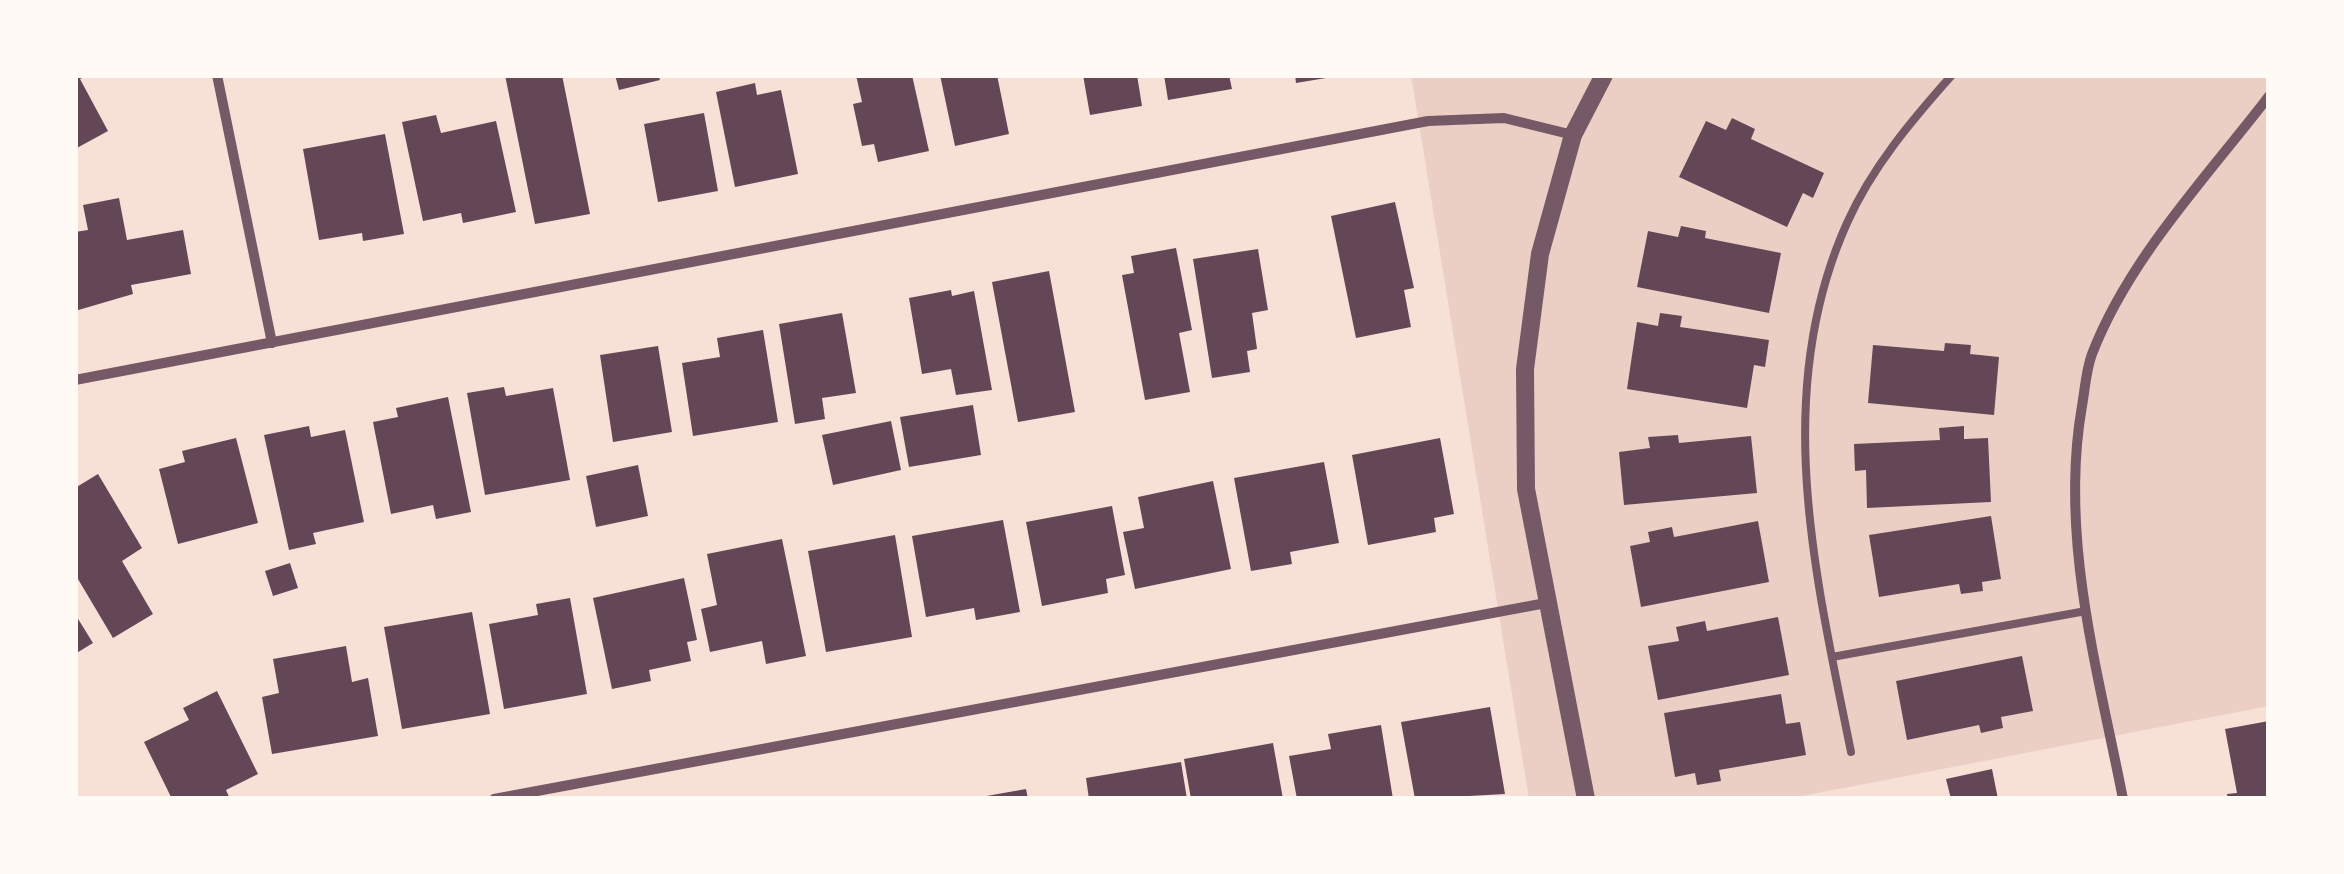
<!DOCTYPE html>
<style>
body{margin:0}
#map{position:relative;width:2344px;height:874px;overflow:hidden;background:#f7e1d7;font-family:Jost,sans-serif}
canvas{display:block}
.frame{position:absolute;inset:0;border:78px solid #fffaf5;pointer-events:none}
</style>
<div id="map">
<canvas width="2344" height="874"></canvas>
<div class="frame"></div>
</div>
<script>
const g = document.querySelector('canvas').getContext('2d');
g.lineJoin = 'round';
function fill(path, color) {
  g.fillStyle = color;
  g.fill(path, 'evenodd');
}
function trace(path, color, width, dash) {
  g.strokeStyle = color;
  g.lineWidth = width;
  g.lineCap = dash ? 'butt' : 'round';
  g.setLineDash(dash || []);
  g.stroke(path);
}
fill(new Path2D(`
 M1411,75H2269V706L1787,799H1529Z`), '#ebcfc5');
fill(new Path2D(`
 M75,75H88L80,79L108,131L75,149Z
 M505,75H562L590,214L535,224Z
 M615,75H658L660,80L619,90Z
 M856,75H912L929,151L878,162L874,144L862,146L853,104L862,102Z
 M940,75H997L1009,134L955,146Z
 M1083,75H1137L1142,106L1090,115Z
 M1164,75H1229L1232,89L1168,100Z
 M1295,75H1332V77L1296,83Z
 M755,83L757,95L781,90L798,174L735,187L716,92Z
 M704,113L718,191L658,202L644,124Z
 M436,115L441,133L496,121L516,212L463,223L461,213L423,221L402,122Z
 M1732,118L1755,129L1751,139L1824,173L1813,198L1803,193L1787,227L1679,177L1706,121L1726,130Z
 M385,134L404,234L363,241L362,233L319,240L303,149Z
 M119,198L127,240L183,230L191,274L131,285L133,294L75,311V232L88,230L83,205Z
 M1395,202L1414,288L1404,290L1411,327L1356,338L1331,216Z
 M1681,226L1706,231L1705,238L1781,253L1769,313L1637,287L1648,231L1678,237Z
 M1176,248L1192,330L1179,333L1190,392L1145,400L1122,275L1134,273L1131,256Z
 M1258,249L1268,310L1252,313L1257,349L1247,351L1250,372L1212,378L1193,259Z
 M1049,271L1075,412L1018,422L992,282Z
 M951,290L952,296L974,291L992,390L956,395L951,369L922,374L909,298Z
 M842,313L856,393L822,398L825,419L795,424L779,324Z
 M1660,313L1682,316L1680,327L1769,340L1765,367L1754,365L1747,408L1627,389L1637,322L1658,326Z
 M763,330L778,422L693,436L682,363L720,357L717,338Z
 M1945,343L1971,345L1970,354L1999,357L1994,415L1868,403L1873,345L1944,351Z
 M658,346L672,432L613,442L600,355Z
 M504,387L506,396L553,388L570,480L485,495L467,393Z
 M448,397L471,512L436,519L433,505L391,514L373,422L398,417L396,408Z
 M973,405L981,455L909,467L900,417Z
 M891,421L901,470L833,485L822,435Z
 M309,426L311,437L345,430L364,522L313,533L316,544L289,550L264,435Z
 M1964,426V439L1988,438L1991,502L1867,508L1866,470L1855,471L1854,444L1940,440L1939,428Z
 M1678,435L1679,443L1751,436L1757,493L1624,505L1619,452L1650,448L1648,437Z
 M236,438L258,523L178,544L159,469L185,462L182,451Z
 M1440,438L1454,514L1434,518L1436,532L1368,545L1352,455Z
 M1324,462L1339,543L1290,552L1292,564L1251,571L1234,478Z
 M638,465L648,516L596,527L586,476Z
 M98,474L142,548L122,561L153,614L113,638L75,574V488Z
 M1213,481L1231,569L1135,589L1123,532L1144,528L1138,497Z
 M1112,506L1125,575L1106,579L1108,593L1042,606L1026,522Z
 M1991,516L2001,579L1982,582L1983,591L1961,594L1959,584L1879,597L1869,535Z
 M1003,520L1020,612L976,620L974,608L926,617L912,536Z
 M1758,521L1769,582L1641,607L1630,546L1650,542L1648,532L1672,527L1674,537Z
 M895,535L912,637L826,652L808,551Z
 M782,539L806,656L766,664L762,641L710,652L701,609L717,605L707,554Z
 M290,563L298,588L273,596L265,571Z
 M684,578L697,640L687,642L691,661L649,670L651,681L612,689L593,598Z
 M570,598L587,694L504,709L489,624L538,615L536,604Z
 M472,612L490,714L402,729L384,627Z
 M75,614L93,643L75,654Z
 M1778,617L1789,675L1658,700L1648,646L1679,641L1676,627L1705,621L1707,631Z
 M346,646L352,682L368,678L378,736L272,754L262,697L279,693L273,659Z
 M2022,656L2033,711L2001,717L2003,728L1981,733L1979,725L1907,740L1896,681Z
 M217,691L258,774L226,790L230,799H172L144,742L189,720L183,708Z
 M1781,694L1786,724L1800,722L1806,755L1719,770L1721,781L1697,785L1695,773L1675,777L1664,713Z
 M1490,707L1505,794L1415,799L1401,722Z
 M2269,721V799H2228L2227,794L2237,793L2225,729Z
 M1381,725L1393,799H1297L1289,756L1331,749L1328,734Z
 M1273,743L1283,799H1191L1184,759Z
 M1181,762L1187,799H1089L1086,778Z
 M1992,769L1998,799H1951L1946,779Z
 M1026,789L1028,799H981V797Z`), '#644757');
trace(new Path2D(`
 M1832,657L2086,611
 M1851,752C1816,578 1770,394 1847,223C1872,167 1912,120 1952,75`), '#755966', 8);
trace(new Path2D(`
 M217,75L272,343
 M75,380L1428,121L1504,118L1573,135
 M494,799L1546,603
 M2123,799C2098,671 2059,537 2082,406C2085,389 2086,370 2092,354C2129,258 2207,177 2269,96`), '#755966', 10);
trace(new Path2D(`
 M1586,799L1526,489L1525,369L1540,254L1573,135L1604,75`), '#755966', 18);
</script>
